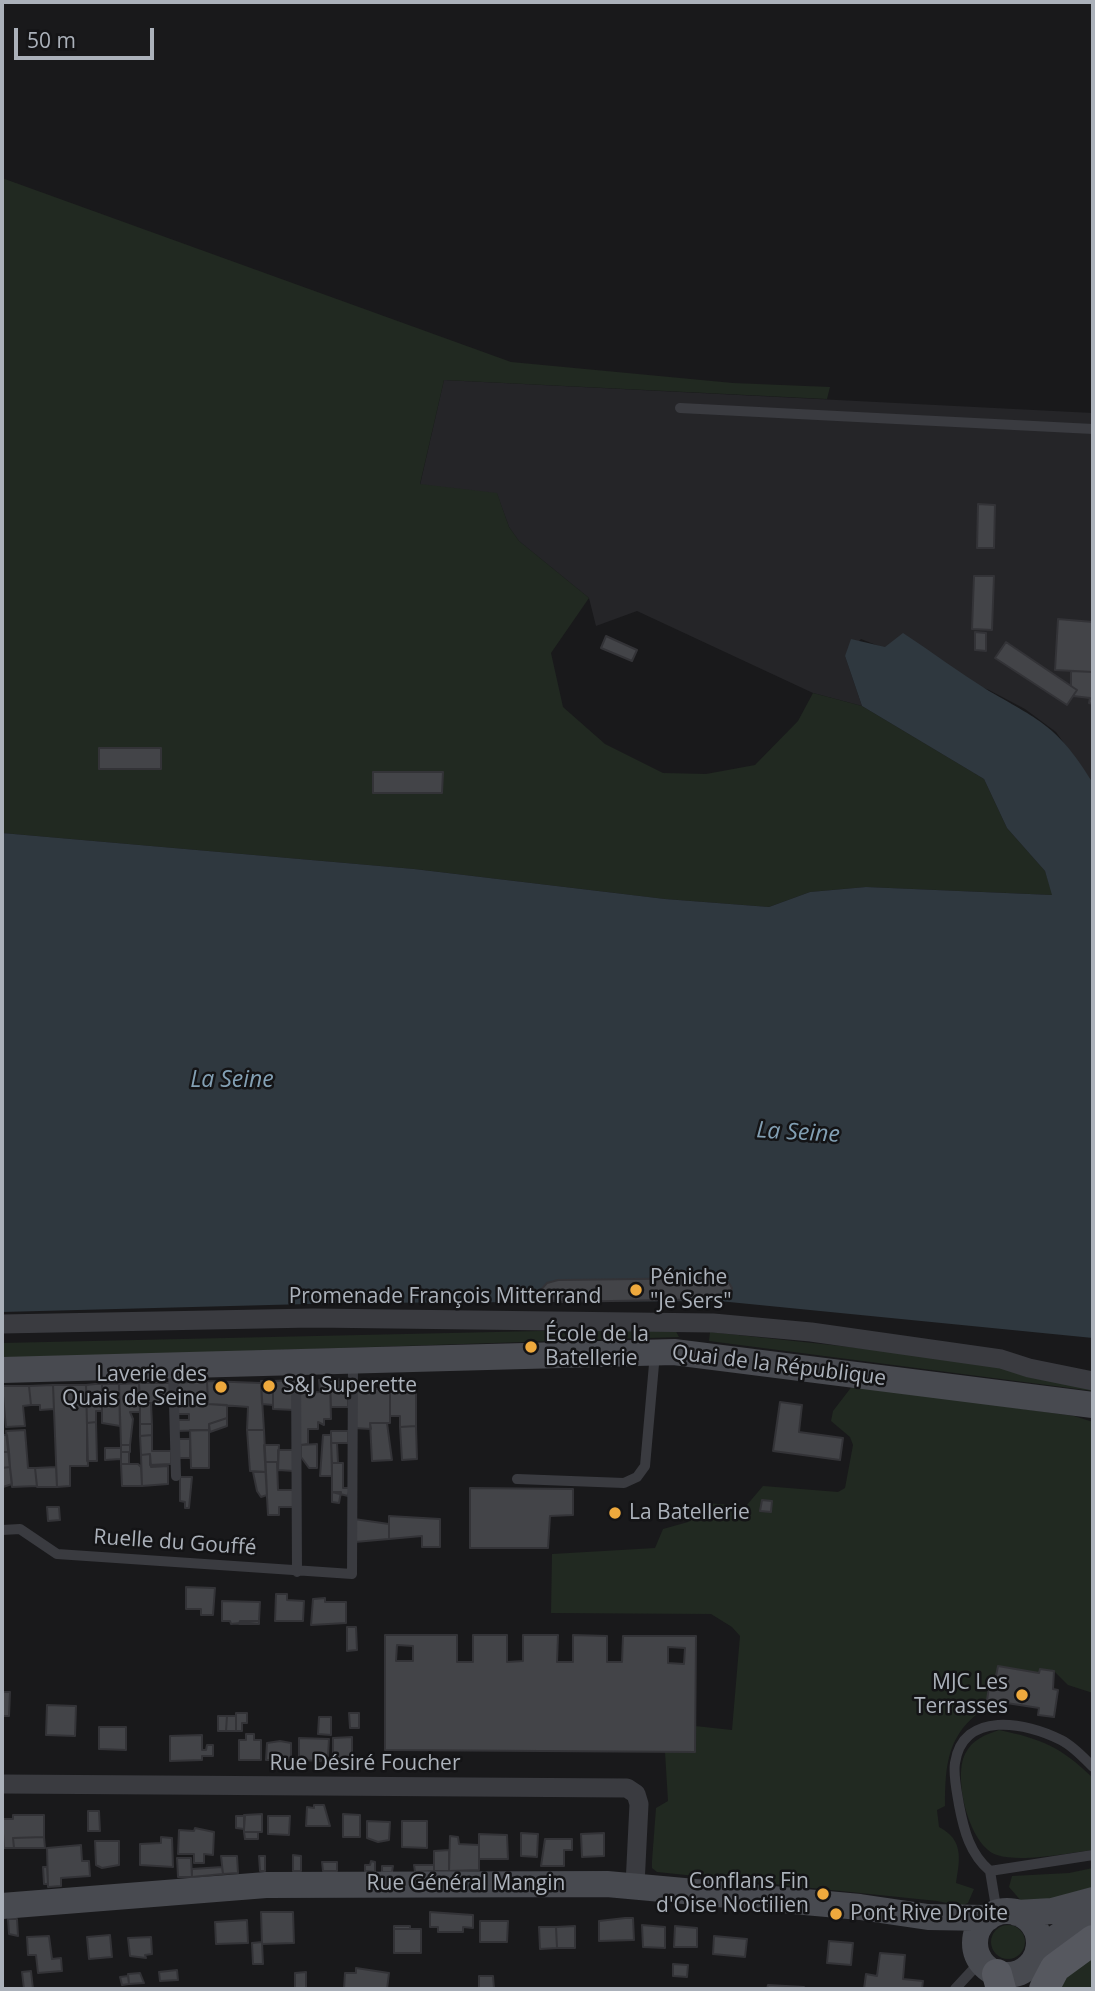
<!DOCTYPE html>
<meta charset="utf-8">
<style>
body{margin:0}
#map{position:relative;width:1095px;height:1991px;overflow:hidden;background:#19191b;font-family:"Open Sans",sans-serif}
canvas{display:block}
.frame{position:absolute;inset:0;border:4px solid #abb1ba;pointer-events:none}
.scale{position:absolute;left:14px;top:28px;width:140px;height:32px;box-sizing:border-box;border:4px solid #abb1ba;border-top:0;padding-left:9px;font-size:21px;line-height:24px;white-space:nowrap;color:#abb1ba;-webkit-text-stroke:5px #141416;paint-order:stroke}
</style>
<div id="map">
<canvas width="1095" height="1991"></canvas>
<div class="frame"></div>
<div class="scale">50 m</div>
</div>
<script>
const g = document.querySelector('canvas').getContext('2d');
g.lineJoin = 'round';
function fill(path, color) {
  g.fillStyle = color;
  g.fill(path, 'evenodd');
}
function trace(path, color, width, dash) {
  g.strokeStyle = color;
  g.lineWidth = width;
  g.lineCap = dash ? 'butt' : 'round';
  g.setLineDash(dash || []);
  g.stroke(path);
}
function label(font, color, halo, rows, align = 'center') {
  g.font = font + ' "Open Sans",sans-serif';
  g.lineWidth = 5;
  g.setLineDash([]);
  g.textBaseline = 'middle';
  g.strokeStyle = halo;
  g.fillStyle = color;
  for (const [text, x, y, turn = 0] of rows) {
    g.save();
    g.translate(x, y);
    g.rotate((+turn || 0) * Math.PI / 180);
    g.textAlign = isNaN(turn) ? turn : align;
    if (halo) g.strokeText(text, 0, 0);
    g.fillText(text, 0, 0);
    g.restore();
  }
}
fill(new Path2D(`
 M444,380L1093,413V783L1056,732L1025,709L989,690L861,639L845,656L862,706L813,693L637,611L596,626L589,598L519,541L509,527L497,494L420,485Z`), '#252528');
fill(new Path2D(`
 M2,178L511,362L733,383L830,387L827,399L444,380L420,484L497,493L509,527L519,541L589,598L551,653L563,707L605,744L663,773L706,774L755,765L798,721L813,693L862,706L984,779L1007,828L1045,871L1053,895L866,887L810,892L769,907L665,899L414,869L2,833Z
 M674,1328L679,1337L2,1359V1343Z
 M710,1332L1000,1363L1093,1386V1391L709,1341Z
 M853,1385L1074,1416L1093,1422V1693L1068,1685L1054,1671L1040,1669L1039,1673L998,1666L995,1681L990,1680L985,1708C948,1733 945,1763 945,1806L937,1810L939,1827C964,1840 960,1859 956,1883L974,1889L968,1903L961,1906L937,1901L657,1872L652,1868V1861L656,1808L668,1801L665,1752H695V1726L732,1730L740,1636L732,1627L711,1614L551,1613L552,1554L655,1548L663,1529L688,1522L705,1503L746,1506L763,1486L838,1492L845,1488L853,1445L850,1437L831,1421L833,1411Z
 M999,1730C1042,1739 1061,1747 1093,1778V1850C1068,1853 1021,1863 997,1855C969,1846 953,1778 965,1754C972,1740 984,1735 999,1730Z
 M1093,1868V1896L1023,1903L1009,1887L1012,1876L1069,1873Z
 M991 1942a17 17 0 1 1 34 0a17 17 0 1 1-34 0Z
 M1093,1947V1989H1049Z`), '#212921');
fill(new Path2D(`
 M903,633C932,652 960,673 989,691C1043,722 1059,728 1093,783V1338L719,1301L346,1303L2,1312V833L414,869L665,899L769,907L810,892L866,887L1052,895L1045,871L1007,828L984,779L862,706L845,656L851,639L885,647Z`), '#2f383f');
const building = new Path2D(`
 M978,504L995,505L994,548H977Z
 M974,576H994L992,630L972,629Z
 M1058,619L1093,622V672L1055,670Z
 M975,632L986,633V651L975,650Z
 M606,636L637,650L632,661L601,648Z
 M1006,642L1077,690L1067,705L995,658Z
 M1071,671L1093,672V704L1089,703L1090,698L1073,696L1077,690L1071,686Z
 M99,748H161V769H99Z
 M373,772H443L442,793H373Z
 M713,1278L729,1283L732,1288L730,1294L718,1299L559,1302L546,1299L539,1292L547,1283L558,1280Z
 M348,1379V1407H331L330,1380Z
 M294,1380V1410L273,1409V1381Z
 M319,1380H330L331,1419H324V1425L318,1422V1429H308V1444L300,1445L299,1393L320,1392Z
 M207,1381L261,1383L264,1430H247L248,1407L208,1404Z
 M207,1381L208,1404L227,1405V1418L209,1424V1430L176,1431V1420H189V1414H176L175,1383Z
 M261,1381H273V1405L262,1404Z
 M139,1383H171V1403H140Z
 M139,1383L140,1412H130L133,1419L130,1445H121L119,1384Z
 M95,1384H102V1411H96V1422L87,1423L86,1385Z
 M102,1384H119L120,1426L102,1423Z
 M53,1385H86L88,1466H70V1486L57,1487Z
 M53,1385L54,1409L40,1410V1405H31L29,1386Z
 M2,1386H29L31,1405L23,1406L25,1426L6,1427Z
 M353,1387L390,1390V1423H370L371,1429L353,1428Z
 M390,1390L416,1391V1426L400,1427V1416H390Z
 M780,1402L802,1405L799,1432L843,1438L840,1460L773,1451Z
 M140,1403H151L152,1424H140Z
 M227,1418V1426L210,1432L209,1424Z
 M96,1422L97,1461H87V1423Z
 M370,1423H387L392,1460L372,1461Z
 M140,1424H152V1435L140,1436Z
 M416,1426L417,1459L402,1460L400,1427Z
 M25,1430L28,1468H35L37,1486L12,1487L6,1431Z
 M190,1430H209V1468H191Z
 M247,1430H264L266,1472L250,1471Z
 M331,1431H348V1443H331Z
 M2,1435H7L9,1452H2Z
 M152,1435V1451H171V1464L150,1465V1454L141,1455L140,1436Z
 M323,1435H331L332,1476H320Z
 M176,1439H190V1458H179Z
 M331,1443H337L338,1463H332Z
 M317,1444V1468H309L301,1457V1445Z
 M121,1445H130V1452H121Z
 M264,1445H279L278,1470L277,1462H265Z
 M105,1448H121V1459L105,1460Z
 M278,1450H294V1471L278,1470Z
 M2,1452H9L10,1467L2,1468Z
 M121,1452H129V1464H121Z
 M150,1454L151,1467L168,1466V1484L142,1486L141,1455Z
 M265,1462H277L278,1490H294V1507H279V1515H268Z
 M332,1463H343V1488H350L348,1496L332,1492Z
 M121,1464H138L141,1467L142,1486H122Z
 M10,1467L12,1484L3,1487L2,1468Z
 M56,1467L57,1487H37L35,1468Z
 M253,1472H266L267,1495L261,1497L257,1491Z
 M180,1477H192L189,1508H185V1502L180,1501Z
 M470,1488L573,1489V1515L550,1516L548,1548H470Z
 M332,1492H341L339,1503L332,1502Z
 M762,1500L772,1501L771,1512L760,1511Z
 M47,1507H59L60,1520L48,1521Z
 M389,1516L440,1519V1547H422V1536L389,1539Z
 M354,1519L389,1524V1539L355,1542Z
 M186,1587L215,1588L213,1615H201V1609H186Z
 M276,1594H287V1600L304,1601L303,1621H275Z
 M325,1598V1602H346V1623L311,1625L313,1599Z
 M222,1601L260,1602L259,1621L231,1624L230,1621H222Z
 M240,1621H259V1624H239Z
 M347,1627H356L357,1650L347,1651Z
 M385,1635H457V1662H473V1635H507V1662L523,1661V1635H558L557,1662H573V1635L607,1636V1662H622L623,1636H696L695,1752L385,1750ZM397,1645L413,1646V1661H396ZM668,1647L685,1648L684,1664L668,1663Z
 M998,1666L1039,1673L1040,1669L1054,1671L1053,1689L1058,1690L1054,1717L1038,1715L1039,1708L987,1700L990,1680L995,1681Z
 M2,1692H10L9,1716H2Z
 M47,1705L76,1706L75,1736L46,1735Z
 M236,1713H247V1723H242V1731H236Z
 M349,1713H359V1728H350Z
 M218,1716H227L226,1731H218Z
 M227,1716H236V1731H226Z
 M319,1717H331V1735L318,1734Z
 M99,1727H126V1750L99,1749Z
 M246,1734H254V1740H261V1760H239V1740H246Z
 M202,1735V1750H206L207,1745H213V1756H202V1760L170,1761V1736Z
 M352,1737V1761H333V1738Z
 M299,1738L329,1739L328,1756H321V1761L299,1760Z
 M280,1741L291,1743V1760H266L267,1743Z
 M314,1805H324L330,1826H306L307,1807L314,1808Z
 M88,1811H99L100,1831H88Z
 M262,1814V1832H244V1815Z
 M343,1814L360,1815V1837H343Z
 M13,1815H44V1837L13,1838L14,1848H4L2,1819H13Z
 M236,1816H245L244,1829L236,1828Z
 M268,1816H290L289,1835L268,1834Z
 M367,1821L390,1822L389,1840L378,1842L367,1838Z
 M402,1821H427V1848L402,1847Z
 M195,1828L214,1832L213,1855L204,1854V1863H194V1854H178L179,1830L194,1831Z
 M244,1832H258V1839H245Z
 M521,1833L538,1834L537,1857L521,1856Z
 M604,1833V1856L582,1857L581,1834Z
 M479,1834L507,1835L508,1859H479Z
 M450,1836L458,1837L459,1844L479,1845V1870L449,1871Z
 M44,1837L45,1848H14L13,1838Z
 M161,1837L172,1838L173,1867L140,1865V1844L161,1843Z
 M545,1839H572V1850H564V1866H541Z
 M95,1841H119V1865L102,1868L96,1865Z
 M81,1845L82,1861H89L90,1876L61,1878V1886L48,1887L47,1848Z
 M449,1850V1871H434V1851Z
 M293,1855L301,1856V1871H293Z
 M221,1856H237L238,1873L223,1874Z
 M259,1856H265V1871H260Z
 M177,1858H191L192,1877H178Z
 M371,1861L375,1862V1872L365,1871V1865H370Z
 M322,1862H337V1871H323Z
 M414,1865H434V1871L415,1872Z
 M382,1866H393L392,1872H382Z
 M43,1867H47L48,1884H44Z
 M222,1867L223,1874L192,1877V1869Z
 M261,1912H293L294,1943L262,1944Z
 M430,1912L473,1915V1928L463,1927V1932H438V1927H430Z
 M625,1918H633L634,1940L599,1941V1921Z
 M8,1919H17L18,1936L9,1934Z
 M247,1920L248,1943L216,1944L215,1922Z
 M480,1921H508L507,1942H480Z
 M642,1925L665,1927V1948L643,1947Z
 M394,1926H410V1929H394Z
 M575,1926V1948H557L556,1927Z
 M675,1926L697,1928V1947H674Z
 M539,1927H556L557,1948L540,1949Z
 M394,1929H421V1953H394Z
 M110,1935L112,1957L89,1959L87,1937Z
 M49,1936L52,1959L61,1958L62,1971L38,1973L36,1955H28L27,1937Z
 M714,1936L747,1939L745,1957L713,1954Z
 M151,1937L152,1954L145,1955L146,1958L130,1956L128,1938Z
 M829,1941L853,1943L851,1965L827,1963Z
 M262,1942L263,1964H253L252,1943Z
 M880,1953L905,1955L903,1979L923,1981L922,1989H864L866,1974L877,1976Z
 M673,1964L688,1965L687,1977L673,1976Z
 M356,1968L389,1973L387,1989H344L345,1973H356Z
 M177,1970L178,1980L160,1981L159,1972Z
 M31,1971L33,1989H24L22,1972Z
 M306,1972V1989H295V1973Z
 M140,1973L144,1983L129,1984L128,1974Z
 M128,1976L129,1984L122,1985L120,1977Z
 M479,1976H493L494,1989H479Z
 M768,1985L804,1987V1989H767Z`);
fill(building, '#434448');
trace(building, '#333337', 2);
trace(new Path2D(`
 M680,408L1093,429
 M296,1363L297,1572
 M173,1368L176,1476
 M517,1479L624,1483L637,1477L645,1466L655,1353
 M2,1530L20,1529L57,1554L352,1574L353,1361
 M990,1871L1093,1855
 M997,1913L990,1871C970,1854 964,1831 959,1805C957,1792 953,1776 955,1763C963,1710 1026,1722 1061,1740C1073,1746 1083,1757 1093,1767
 M955,1989L980,1962`), '#3a3b40', 10);
trace(new Path2D(`
 M2,1324L313,1318L713,1323L811,1332L1001,1359L1029,1368L1093,1381
 M2,1784L627,1788L636,1794L639,1804L635,1885`), '#3a3b40', 19);
trace(new Path2D(`
 M2,1370L674,1352L1093,1405
 M2,1906L266,1885L607,1884L860,1907L928,1917L988,1918
 M975 1943a32 32 0 1 1 64 0a32 32 0 1 1-64 0Z
 M1017,1913L1052,1911L1093,1900
 M1038,1950L1070,1928L1093,1923`), '#484a50', 26);
trace(new Path2D(`
 M997,1974L1001,1989
 M1044,1989L1055,1968L1093,1940`), '#56585f', 30);
for (const [x, y, r, color] of [
 [636,1290,7,"#eea93d"],
 [531,1347,7,"#eea93d"],
 [269,1386,7,"#eea93d"],
 [221,1387,7,"#eea93d"],
 [615,1513,7,"#eea93d"],
 [1022,1695,7,"#eea93d"],
 [823,1894,7,"#eea93d"],
 [836,1914,7,"#eea93d"]
]) {
  const dot = new Path2D();
  dot.arc(x, y, r, 0, 2 * Math.PI);
  g.fillStyle = color;
  g.fill(dot);
  trace(dot, '#141416', 2.5);
}
label('21px', '#abb1ba', '#141416', [
 ["Péniche",650,1278],
 ["\"Je Sers\"",650,1302],
 ["École de la",545,1335],
 ["Batellerie",545,1359],
 ["Laverie des",207,1375,"right"],
 ["Quais de Seine",207,1399,"right"],
 ["S&J Superette",283,1386],
 ["La Batellerie",629,1513],
 ["MJC Les",1008,1683,"right"],
 ["Terrasses",1008,1707,"right"],
 ["Conflans Fin",809,1882,"right"],
 ["d'Oise Noctilien",809,1906,"right"],
 ["Pont Rive Droite",850,1914]
], 'left');
label('21px', '#abb1ba', '#141416', [
 ["Promenade François Mitterrand",445,1297],
 ["Quai de la République",779,1366,7],
 ["Ruelle du Gouffé",175,1543,4],
 ["Rue Désiré Foucher",365,1764],
 ["Rue Général Mangin",466,1884]
]);
label('italic 23px', '#83a0b4', '#141416', [
 ["La Seine",232,1080],
 ["La Seine",798,1133,3]
]);
</script>
